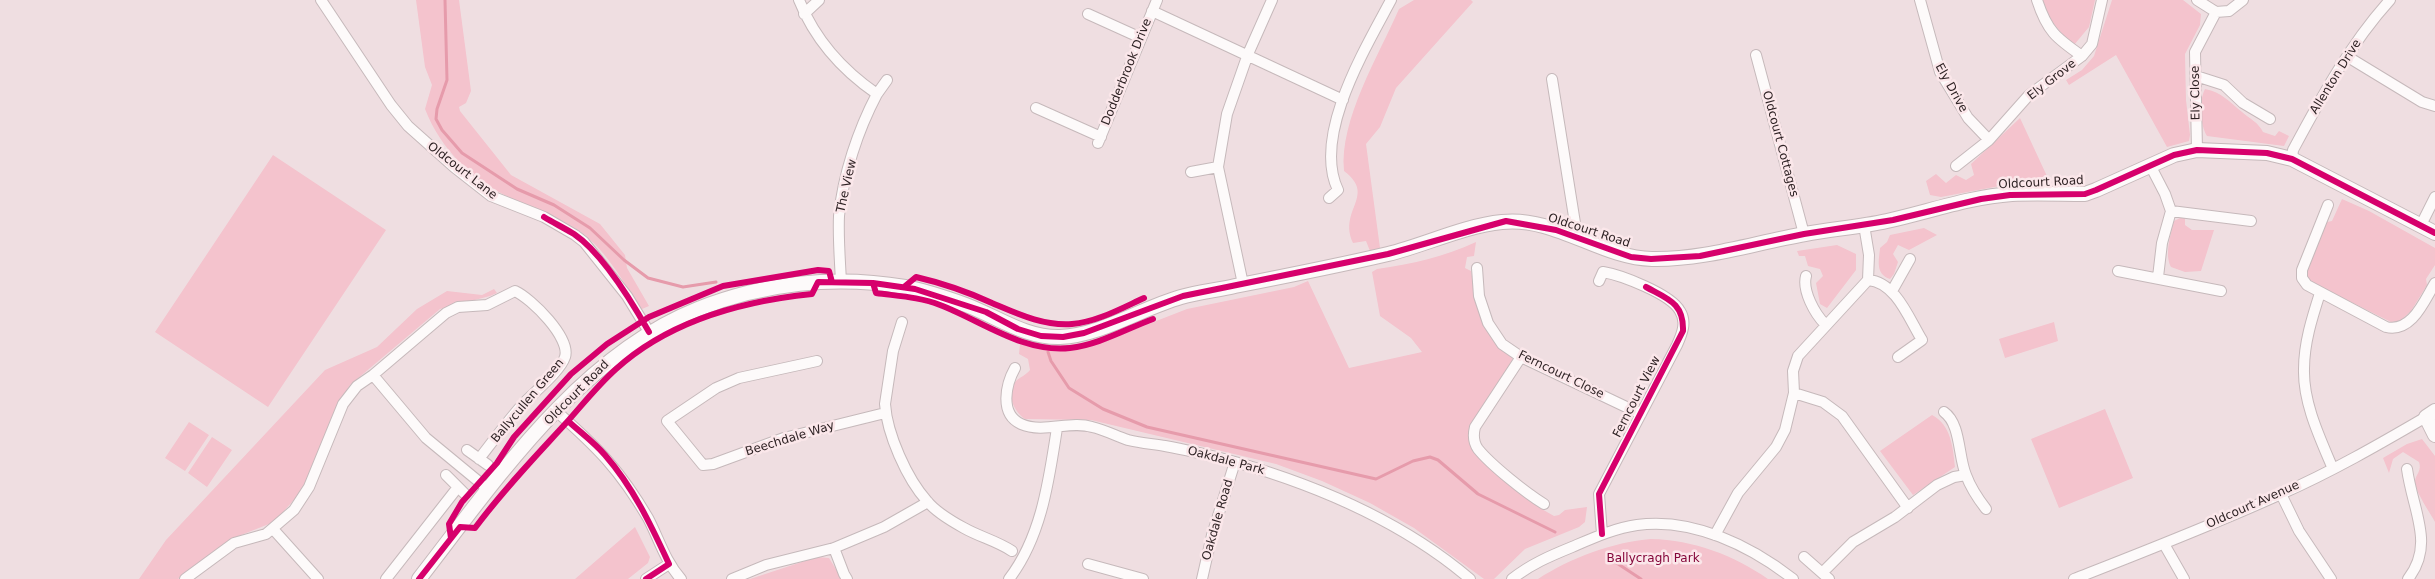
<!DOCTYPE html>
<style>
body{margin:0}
canvas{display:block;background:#efdee1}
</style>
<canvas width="2435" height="579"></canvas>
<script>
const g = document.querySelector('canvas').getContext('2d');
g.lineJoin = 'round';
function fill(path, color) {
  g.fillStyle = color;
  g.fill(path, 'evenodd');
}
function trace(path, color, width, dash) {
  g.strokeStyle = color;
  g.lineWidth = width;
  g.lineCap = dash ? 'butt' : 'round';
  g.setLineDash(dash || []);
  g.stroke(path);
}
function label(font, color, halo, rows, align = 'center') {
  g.font = font + ' "DejaVu Sans",sans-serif';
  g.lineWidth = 5;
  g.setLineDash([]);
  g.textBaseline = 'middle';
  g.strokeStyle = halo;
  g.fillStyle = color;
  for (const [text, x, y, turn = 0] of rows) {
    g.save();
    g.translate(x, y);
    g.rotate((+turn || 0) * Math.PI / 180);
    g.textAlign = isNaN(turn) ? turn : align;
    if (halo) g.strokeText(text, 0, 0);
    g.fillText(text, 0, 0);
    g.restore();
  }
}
fill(new Path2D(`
 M416,0H459L471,91L466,103L459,107L460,111L511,175L600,224L625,255L627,268L649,306L642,309C622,281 605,247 575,228C556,216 533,208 513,199C473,181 441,150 425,109L432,85L425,67Z
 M1414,0H1471L1473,2L1396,88L1380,127L1366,144L1380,248L1370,251L1366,241L1353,243C1338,209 1377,196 1344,171C1339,120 1379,55 1399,9Z
 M2041,0H2095L2089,27L2074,45C2058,32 2049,18 2041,0Z
 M2112,0H2183L2201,14L2200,25L2185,54L2186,100L2190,135L2189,141L2167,147L2116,55L2069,85L2066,80L2082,70L2094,56Z
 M2205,89C2222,92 2229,102 2242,112C2250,119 2258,122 2263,132L2275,136L2279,131L2289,136L2284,146L2207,136C2200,125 2199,100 2205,89Z
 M2020,118L2052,187L2005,185L1941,197L1930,195L1926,181L1936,174L1946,183L1956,175L1966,180L1974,175L1971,164Z
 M273,155L386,230L268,407L155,332Z
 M2342,199L2369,211L2435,248V265L2426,279L2427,285L2411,311L2400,321L2391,322L2313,283L2308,278L2307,272L2327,222L2332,221Z
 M2180,218H2185V225L2192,230H2214L2201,271L2185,272L2171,267C2164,254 2171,234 2174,221Z
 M1924,228L1937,235L1909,250L1898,245L1893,254L1898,262L1894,274L1890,279C1875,274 1879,260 1880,248L1887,242L1890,235Z
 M1476,242L1474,256L1467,257L1465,268L1471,271L1476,297L1512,356L1513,365L1470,437L1540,508L1554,516L1559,515L1565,510L1587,507L1585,522L1579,527L1525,549L1494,579H1484L1414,528L1370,503L1322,481L1276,464L1091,420L1025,419C1014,412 1004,391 1017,380C1022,376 1026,375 1030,370L1028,359L1019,354L1020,344L1049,350L1073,349L1110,339L1187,309L1294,287L1308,281L1349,368L1422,352L1411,338L1380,316L1372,272L1377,269C1412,264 1444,257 1476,242Z
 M1837,245L1856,254V270L1827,308L1820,304L1816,283L1823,276L1820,269L1808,266L1805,256H1799L1797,251Z
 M494,289L497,293L490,296L440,309L350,385L336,408L325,440L301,492L274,522L231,539L178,579H139L166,540L325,370L377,347L417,309L447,291L482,295Z
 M2054,322L2058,341L2005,358L1999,339Z
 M2105,409L2133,478L2059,508L2031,439Z
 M1932,415C1951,425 1953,447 1955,467L1913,495L1880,451Z
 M189,422L209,435L185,471L165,458Z
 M212,437L232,450L207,487L188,473Z
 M2422,439L2435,456V522C2431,514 2414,490 2415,481C2416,474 2422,471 2419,462L2403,452L2393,459L2389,473L2383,458L2407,444Z
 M635,527L650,557L648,563L628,579H575Z
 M1651,539C1694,540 1733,555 1768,579H1538C1570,558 1613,542 1651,539Z
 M817,557L829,558L842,579H750Z`), '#f4c3cd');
trace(new Path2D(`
 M445,0L447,80L437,109L436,119L442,130L462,153L517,189L554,205L590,228L624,260L648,278L683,287L716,282
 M1048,352L1051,361L1069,388L1103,409L1147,427L1376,479L1413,461L1430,457L1438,460L1478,494L1555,532
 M1609,558L1641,579`), '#e69bab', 3);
const minor = new Path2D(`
 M321,0L391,105L408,126L454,167L491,196L544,217L575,235L584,242L627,296L649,332
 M799,0C815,40 842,70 877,94C858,130 843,175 839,216C838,238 840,260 841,282
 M1920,0L1940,72L1968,118L1989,140
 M2037,0C2047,31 2056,38 2082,56
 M2197,0L2216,12
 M1152,11L1343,100
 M804,14L819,0
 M1088,14L1141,38
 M1756,55L1804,234
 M2348,57L2422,102L2435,106
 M2196,76L2224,85L2243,103L2270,119
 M1552,79L1575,223L1574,238
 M877,94L887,80
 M1036,108L1101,137
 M1098,143L1157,0
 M2197,150L2195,52L2216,12L2229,11L2243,0
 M2292,159L2293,150C2321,98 2350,44 2390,0
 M2150,165L2165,194L2171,211L2162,243L2158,277
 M1956,166L1989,140L2029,95L2082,56L2092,44L2102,0
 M1191,172L1218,167
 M1329,198L1338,190C1312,136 1365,49 1391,0
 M2328,205L2302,270V278L2307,285L2386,327C2412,333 2424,301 2435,283
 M2171,211L2251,221
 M2421,225L2435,197
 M1477,268L1479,296L1488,323L1502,344L1521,357L1641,414
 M2118,271L2221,291
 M1806,276C1802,291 1815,314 1825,324
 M1868,280C1896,282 1909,319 1922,340L1898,357
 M1599,281L1603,272C1621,275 1671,294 1680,311C1687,322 1682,334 1677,345L1599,494L1602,534
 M1243,284L1218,167L1227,114L1248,54L1272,0
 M1892,291L1910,259
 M2320,293C2312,318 2304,343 2304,369C2303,403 2320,438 2333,469
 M902,322L893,351L885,404C887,434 907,479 927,501C935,511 953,522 964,528C980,537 997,541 1012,551
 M1521,357L1475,427C1473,435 1473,442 1478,449C1491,465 1526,493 1544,504
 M817,361L739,378L716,388L667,421L703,465L713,464L784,438L885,413
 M1015,368C1006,384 999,414 1021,424C1044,434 1070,420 1092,427C1105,430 1116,436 1128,440C1140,443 1153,444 1165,446C1188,450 1212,456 1235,462C1319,486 1403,522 1470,579
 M373,375L446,313L458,307L487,305L515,291C532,299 571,338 565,357C560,372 533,393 522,405C507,422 493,441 479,459
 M1794,393L1823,402L1842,416L1908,508
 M556,411C597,447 620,470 648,518C659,539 665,561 681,579
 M1944,412C1961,424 1958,456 1966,475C1970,486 1979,500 1986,509
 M467,450L488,465
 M2407,469C2413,512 2435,544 2408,579
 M446,475L465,494
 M2281,494L2299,531L2331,579
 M273,529L318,579
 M1715,535L1738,493L1776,447L1785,430L1794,393L1793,371L1798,356L1868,280L1869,255L1864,225
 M2164,544L2184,579
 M834,548L844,574L847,579
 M1804,557L1829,579
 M1088,564L1143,579
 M1823,572L1853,542L1895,517L1937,485L1954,477L1966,475
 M185,579L234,543L266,534L294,510L309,487L343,404L357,386L373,375L426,438L489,490
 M386,579L458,487
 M646,579L669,564
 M732,579L766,565L834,548L884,527L928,502
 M1009,579C1042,536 1049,479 1057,428
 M1202,579L1212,535L1235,462
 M1512,579C1531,564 1550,556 1572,547C1593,538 1615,528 1637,525C1692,517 1751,546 1793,579
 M2074,579C2143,552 2213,525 2281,494C2331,472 2378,445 2426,417`);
const tertiary = new Path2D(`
 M2435,411L2426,417L2435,435
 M419,579C495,481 579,356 698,309C763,283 835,275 905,287C926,291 946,298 966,305C998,317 1025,338 1060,337C1102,335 1142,308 1181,297C1199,292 1218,290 1235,286C1286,276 1337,266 1388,254C1425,245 1463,226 1502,222C1555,216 1601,258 1652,259C1704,260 1754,243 1805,234C1832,229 1860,227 1887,221C1928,212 1969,197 2012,194C2036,193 2061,194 2085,194L2096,190L2174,155L2197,150L2267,153L2292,159L2435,233`);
trace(minor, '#c6b9bb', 12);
trace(tertiary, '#c6b9bb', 16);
trace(minor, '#fdfafa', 10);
trace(tertiary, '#fdfafa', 14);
trace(new Path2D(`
 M544,217C554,223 564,228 574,234C602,253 632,302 649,332
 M873,283L876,293C897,296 920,297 940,305C982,321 1023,353 1070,348C1098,345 1126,329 1153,319
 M904,287L916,277C942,283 968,292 992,303C1018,314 1043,326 1072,324C1097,322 1122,308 1144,298
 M568,421C580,432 594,442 605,455C633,487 651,525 669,564L646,579
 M1602,534L1599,494L1683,331C1684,303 1668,299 1646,287
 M451,538L449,524L462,502L497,463L514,437L571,374L607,344L649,317L723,286L818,270L829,271L832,282
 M419,579L460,527L475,528C503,490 536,456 567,422C583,404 598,385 616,369C669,321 743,301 812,294L818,282L873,283L915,289L986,312L1018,329L1041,336L1063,337L1084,333L1183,296L1388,254L1506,221L1556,230L1631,257L1651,259L1700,256L1804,234L1893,220L1981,199L2010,195L2085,194L2096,190L2174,155L2197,150L2267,153L2292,159L2435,233`), '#d6006c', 6);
label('12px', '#2f2325', '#fbe7ea', [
 ["Dodderbrook Drive",1127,72,-68],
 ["Allenton Drive",2336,77,-58],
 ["Ely Grove",2052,80,-38],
 ["Ely Drive",1951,88,61],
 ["Ely Close",2196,93,-91],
 ["Oldcourt Cottages",1780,144,75],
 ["Oldcourt Lane",462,171,38],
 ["Oldcourt Road",2041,183,-3],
 ["The View",847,186,-77],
 ["Oldcourt Road",1589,231,18],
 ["Ferncourt Close",1561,375,26],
 ["Oldcourt Road",577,393,-45],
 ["Ferncourt View",1637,397,-63],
 ["Ballycullen Green",528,401,-50],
 ["Beechdale Way",790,439,-17],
 ["Oakdale Park",1226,461,15],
 ["Oldcourt Avenue",2253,505,-24],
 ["Oakdale Road",1218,520,-74]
]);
label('12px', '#84063a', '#fbe7ea', [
 ["Ballycragh Park",1653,559]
]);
</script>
